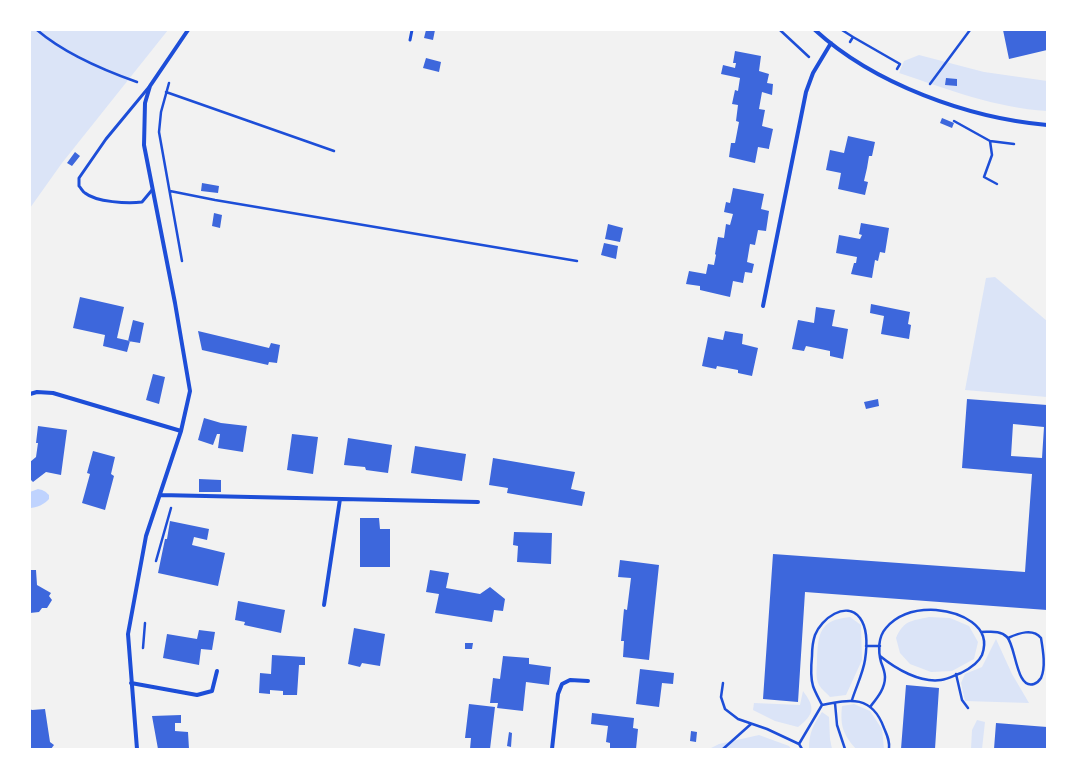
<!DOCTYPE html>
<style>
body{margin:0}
#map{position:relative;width:1077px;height:779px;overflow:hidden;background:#f2f2f2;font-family:Arial,sans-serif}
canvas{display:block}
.frame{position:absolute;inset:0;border:31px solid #fff;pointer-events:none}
</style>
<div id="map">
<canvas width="1077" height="779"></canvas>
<div class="frame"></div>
</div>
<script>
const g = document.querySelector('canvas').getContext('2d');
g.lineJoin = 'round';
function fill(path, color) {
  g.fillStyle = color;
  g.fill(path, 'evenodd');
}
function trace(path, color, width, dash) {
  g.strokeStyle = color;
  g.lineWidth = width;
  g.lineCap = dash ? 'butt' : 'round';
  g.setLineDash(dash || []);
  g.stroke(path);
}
fill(new Path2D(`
 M30,30H168L62,163L30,208Z
 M919,55L984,72L1047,81V111C996,108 947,89 899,73L904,61Z
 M995,277L1047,321V397L965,390L986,278Z
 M850,617L861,625L862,660L846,695L830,697C827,693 822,690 819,685C815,678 817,669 817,661C818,634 819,620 850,617Z
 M929,617L950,618L969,626L978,642L974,659L952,671L931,672L910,664L900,653L896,638C904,620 911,621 929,617Z
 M996,639L1012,674L1029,703L965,701L961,683L965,674L982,667Z
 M803,691C815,707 815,714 798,727L775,721L753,710L754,703L800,705Z
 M854,704L870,711L882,729L884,749H856C843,734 840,726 842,706Z
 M822,712L829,717L830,739L832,749H809C809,733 813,725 822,712Z
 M977,720L985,722L982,749H971L972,730Z
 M759,735L789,746L791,749H709L719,744Z`), '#dbe4f7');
fill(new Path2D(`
 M38,489C43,490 45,491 49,495V499C45,504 36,508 30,508V492Z`), '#bfd3fe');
fill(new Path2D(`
 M426,30H435L433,40L424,38Z
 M1003,30H1047V50L1009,59Z
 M735,51L761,56L759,71L769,74L767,83L773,84L772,95L762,92L759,109L765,110L762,126L773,129L769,148V149L758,147L755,163L729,157L731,143H735L739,122L736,121L738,105L732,104L735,90L738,91L740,78L721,74L723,65L735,68L736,63H733Z
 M426,58L441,62L439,72L423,68Z
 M946,78L957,79V86L945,85Z
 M942,118L954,123L952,128L940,123Z
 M848,136L875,142L872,156H869L867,168L864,181L868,182L865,195L838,189L841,173L826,170L830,150L844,153Z
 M75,152L80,156L72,166L67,163Z
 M202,183L219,186L218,193L201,191Z
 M733,188L764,194L761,209L769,211L766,231L758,230L755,245L750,244L747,262L754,264L752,273L745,272L743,283L733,281L730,297L700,290V286L686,284L689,271L706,274L708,264L714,265L716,255L715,254L718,237L724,238L726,224L730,225L733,214L724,212L726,202L730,203Z
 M214,213L222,215L220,228L212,226Z
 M861,223L889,228L885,253L880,252L878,261L875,260L872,278L851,274L854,263H856L857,257L836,253L839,235L860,239L862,235L859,234Z
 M608,224L623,228L620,242L605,239Z
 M604,243L618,246L616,259L601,255Z
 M80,297L124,307L117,338L130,341L127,352L103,346L105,335L73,328Z
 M871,304L910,312L908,324L911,325L909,339L881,334L884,316L870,313Z
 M816,307L835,310L832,326L848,329L843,359L830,356V351L806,346L804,351L792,349L798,320L814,323Z
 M133,320L144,323L140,343L128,341Z
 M198,331L269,348L271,343L280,345L277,363L269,362L268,365L202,350Z
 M725,331L743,334L742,344L758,348L752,376L738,373V370L717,366L716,369L702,366L708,337L723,340Z
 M153,374L165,377L159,404L146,400Z
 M878,399L879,406L866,409L864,402Z
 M967,399L1047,405V610L805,592L798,702L763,699L773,554L1025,572L1032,474L962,468ZM1013,424L1044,427L1042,458L1011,456Z
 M204,418L221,423L247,426L243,452L218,448L220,434H217L213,445L198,440Z
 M38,426L67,430L61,475L46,472L33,482L31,480L30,481V462L36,457L38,443H36Z
 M292,434L318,437L313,474L287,470Z
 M348,438L392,445L388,473L366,470L365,467L344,465Z
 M415,446L466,454L462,481L411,473Z
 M93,451L115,457L111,474L114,476L105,510L82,503L90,474L87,473Z
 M493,458L575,472L571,489L585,492L582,506L507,493L508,488L489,485Z
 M199,479L221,480V492H199Z
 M360,518H379L380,529H390V567H360Z
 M170,521L209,529L207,540L194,537L192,545L225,553L218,586L158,573L165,539H167Z
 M514,532L552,533L551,564L517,562L518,546L513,545Z
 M620,560L659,565L649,660L623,657L624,641H621L624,609L627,610L631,578L618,577Z
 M30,570H36L37,585L51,593L49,596L52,600L47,608H42L39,612L30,613Z
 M430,570L449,573L446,588L480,594L490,587L505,599L503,611L494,610L492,622L435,613L439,594L426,592Z
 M238,601L285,610L281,633L244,625L245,622L235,620Z
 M354,628L385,634L380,666L362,663L360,667L348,664Z
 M199,630L215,632L212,650L201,649L199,665L163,658L167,634L197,639Z
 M465,643H473L472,649H465Z
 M272,655L305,657V665H299L297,695H283V691L270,690V694L259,693L260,673L271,674Z
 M503,656L529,658V664L551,667L549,685L526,682L523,711L497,708L498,703H490L493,678L500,679Z
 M640,669L674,673L673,684L662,683L659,707L636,704Z
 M906,685L939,688L935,749H901Z
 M469,704L495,707L490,749H470L471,738H465Z
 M30,709L32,710L45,709L50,742L54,745L51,749H30Z
 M592,713L634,718L633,728L638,729L636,749H610V743L606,742L608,726L591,724Z
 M181,715V723H175V731L188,732L189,749H158L152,716Z
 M996,723L1047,727V749H994Z
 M691,731L697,732L696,742L690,741Z
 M509,732L512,733L511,747L507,746Z`), '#3d67dc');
trace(new Path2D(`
 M37,30C65,54 103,70 137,82
 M780,30L809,57
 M842,30L853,37L850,42
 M853,37L900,64L897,69
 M169,83L161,112L159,132L182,261
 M930,84L970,30
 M166,92L334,151
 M954,121L990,141L1014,144
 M990,141L992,155L984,177L997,184
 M170,191L215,200L577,261
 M156,561L171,508
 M981,632C991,632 1000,630 1007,637C1016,646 1016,690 1034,684C1037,683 1039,681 1041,678C1046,667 1043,650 1041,638C1033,628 1019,633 1008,638
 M866,646H880
 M143,648L145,623
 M956,674L962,700L968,708
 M723,683L721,697L725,709L738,719L767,729L799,744L802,749
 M835,703L837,725L845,749
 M822,705C851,699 872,695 884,728C887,735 890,741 889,749
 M870,707C877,698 885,689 885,677C885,672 883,667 881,662C878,651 878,637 886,628C899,613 917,609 936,610C959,612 993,625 982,655C978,664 969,669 961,673C955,675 948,679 941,680C920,683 896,669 880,656
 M799,744L822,705C819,699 815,692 813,686C810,676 811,666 812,656C812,649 813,641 815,635C821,619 846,600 860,618C868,629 867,647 865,660C863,673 856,687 852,700
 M723,749L751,724`), '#1d4ed8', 2.5);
trace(new Path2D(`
 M410,40L412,30
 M149,87L106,139L79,178V186C81,188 83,192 85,193C96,202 128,204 142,202L152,190`), '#1d4ed8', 3);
trace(new Path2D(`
 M815,30C874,84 968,118 1047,125
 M763,306L806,92L813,73L831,43
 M30,394L37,392L53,393L181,431
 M160,495L478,502
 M324,605L340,499
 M131,683L197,695L212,691L217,671
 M137,749L128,634L146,536L181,431L190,391L175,303L144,145L145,103L150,86L188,30
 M552,749L558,694L562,684L570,680L588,681`), '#1d4ed8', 4);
</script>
